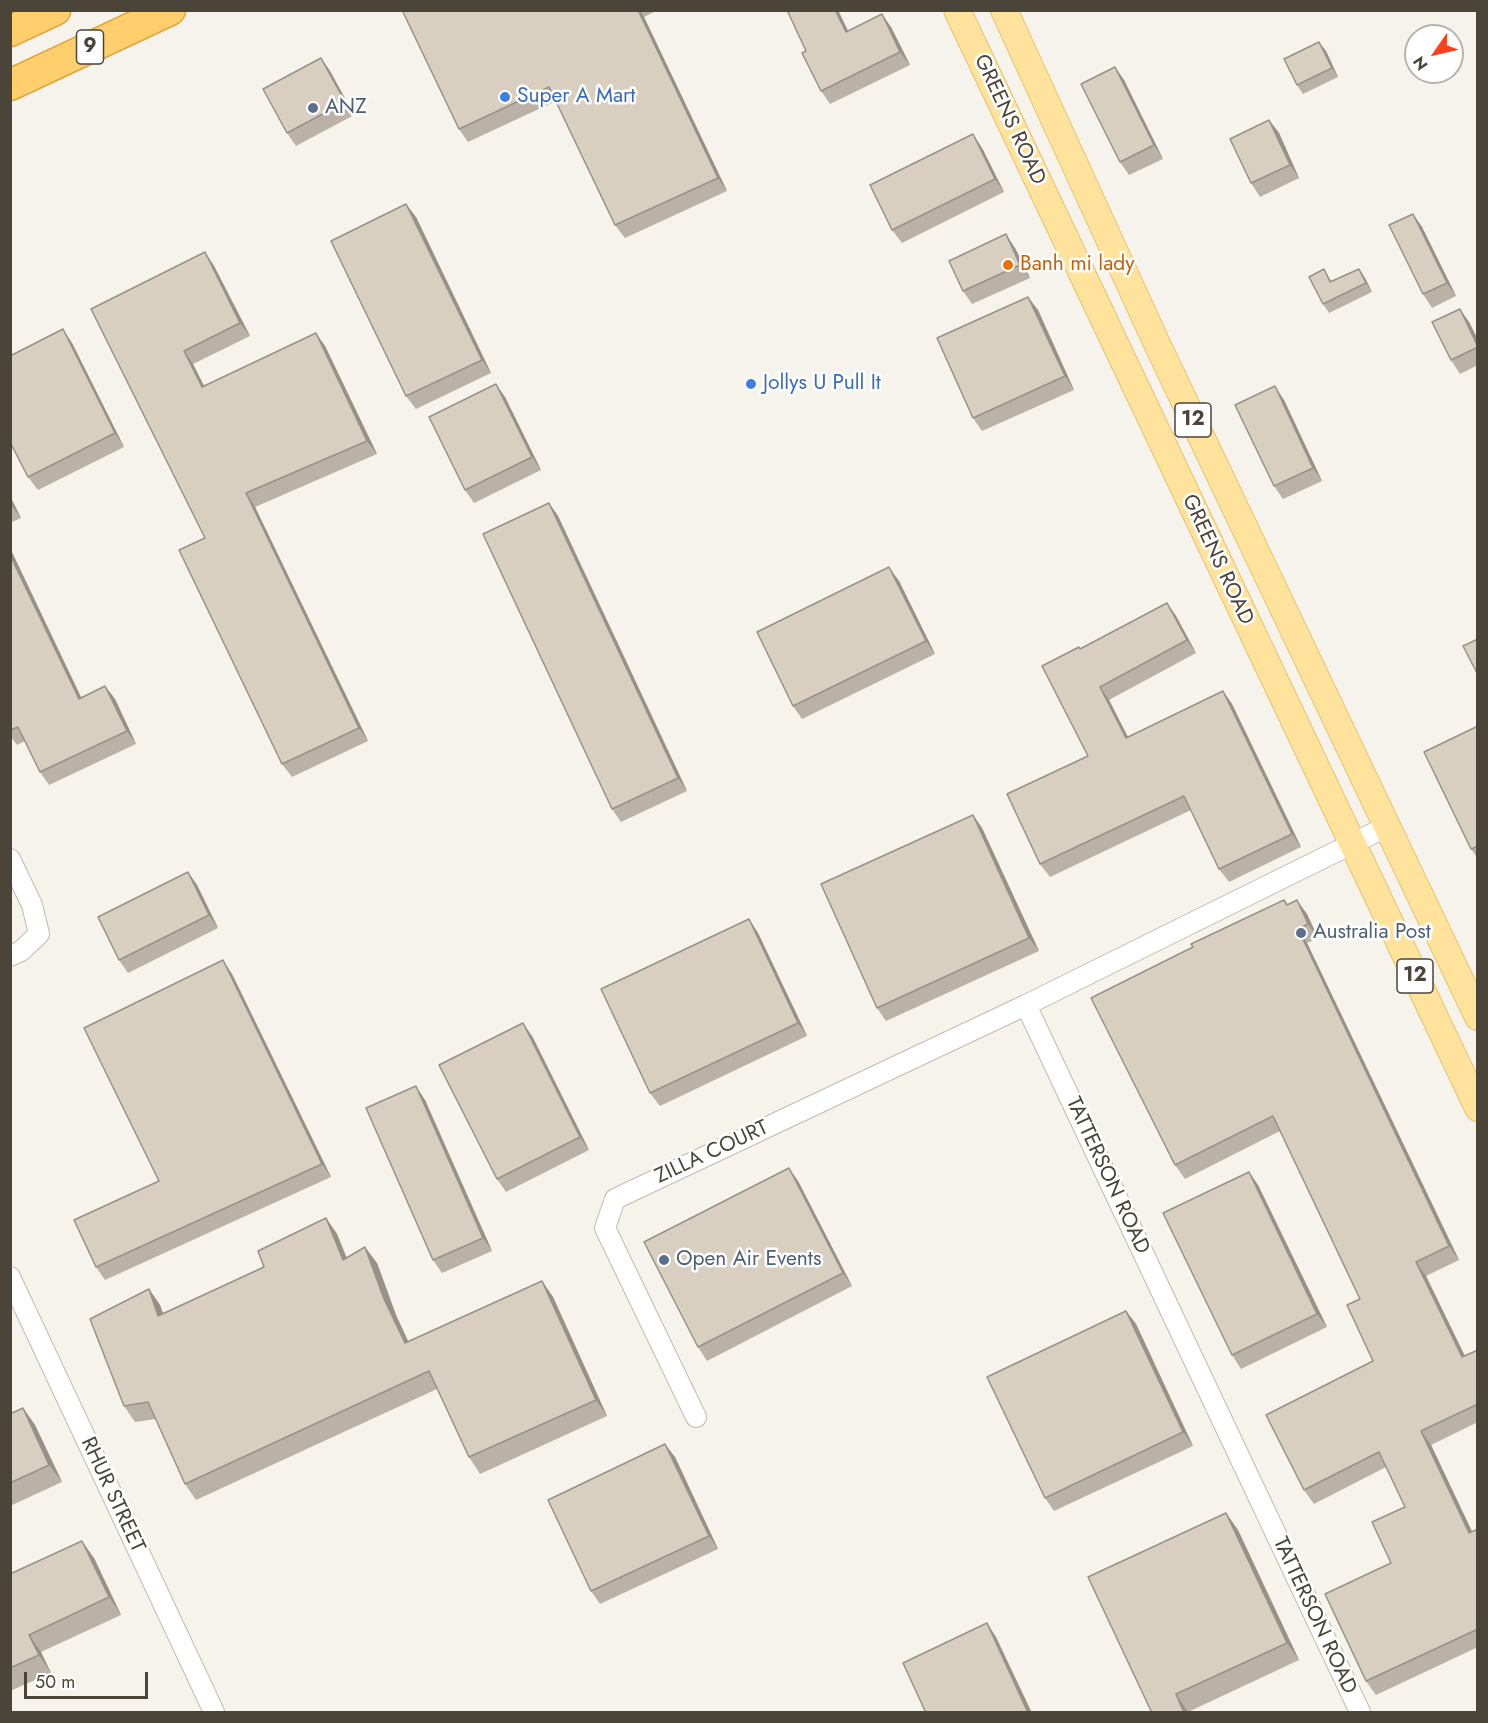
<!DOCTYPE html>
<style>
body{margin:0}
#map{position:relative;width:1488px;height:1723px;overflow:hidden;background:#f6f3ec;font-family:Jost,sans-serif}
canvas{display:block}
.frame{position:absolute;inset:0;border:12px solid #4b4439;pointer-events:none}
.north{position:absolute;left:1404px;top:24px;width:60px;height:60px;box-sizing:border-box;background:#fff;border:2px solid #b7b4b0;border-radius:50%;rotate:236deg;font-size:16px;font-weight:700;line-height:24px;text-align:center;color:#4b4439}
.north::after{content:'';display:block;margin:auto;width:21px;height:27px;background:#fc3f1d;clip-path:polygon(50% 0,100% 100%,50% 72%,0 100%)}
.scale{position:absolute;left:24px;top:1672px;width:124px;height:27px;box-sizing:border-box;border:3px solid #4b4439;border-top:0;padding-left:8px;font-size:18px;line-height:21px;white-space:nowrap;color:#4b4439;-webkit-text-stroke:4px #fff;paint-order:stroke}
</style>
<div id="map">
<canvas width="1488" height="1723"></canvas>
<div class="frame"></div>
<div class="north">N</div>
<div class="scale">50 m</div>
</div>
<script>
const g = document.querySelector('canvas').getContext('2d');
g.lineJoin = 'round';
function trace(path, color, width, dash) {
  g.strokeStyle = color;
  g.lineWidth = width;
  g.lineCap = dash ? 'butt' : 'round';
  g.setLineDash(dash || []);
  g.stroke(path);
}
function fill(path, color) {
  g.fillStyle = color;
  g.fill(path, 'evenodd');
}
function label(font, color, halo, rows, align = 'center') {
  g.font = font + ' Jost,sans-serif';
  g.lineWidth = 5;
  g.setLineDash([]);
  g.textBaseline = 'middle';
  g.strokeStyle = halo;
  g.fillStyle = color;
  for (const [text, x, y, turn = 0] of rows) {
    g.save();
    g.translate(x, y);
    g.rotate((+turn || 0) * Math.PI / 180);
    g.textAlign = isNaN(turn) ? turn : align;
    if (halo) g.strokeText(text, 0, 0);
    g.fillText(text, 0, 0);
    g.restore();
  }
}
const minor = new Path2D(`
 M10,859L32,905L39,934L21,951L10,956
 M10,1277L214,1712
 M696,1417L605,1228L615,1199L1026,1005
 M1360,1712L1026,1005L1388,826`);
const major = new Path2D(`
 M957,10L1478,1108
 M1004,10L1158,346L1478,1017`);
const highway = new Path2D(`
 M10,31L55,10
 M10,85L170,10`);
trace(minor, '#c2bbae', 22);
trace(major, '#e6c16a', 28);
trace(highway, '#e0a43c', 33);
trace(minor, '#fff', 20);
trace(major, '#ffe39c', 26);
trace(highway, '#ffcf6e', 30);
fill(new Path2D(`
 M402,10H658L644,17L727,191L625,238L615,225L556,101L468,142L459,129Z
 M891,27L910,65L830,104L821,91L806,51L848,31Z
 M1326,51L1338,77L1303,94L1297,85Z
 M321,58L330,71L354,115L296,146L287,133Z
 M1115,67L1124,80L1163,159L1129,175L1120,162Z
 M1269,120L1279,133L1299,178L1260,197L1251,183Z
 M982,148L1004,192L902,243L892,230Z
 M1413,214L1422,227L1456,296L1432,308L1423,294Z
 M416,217L491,373L416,409L406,396Z
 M1015,248L1030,278L972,304L963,291Z
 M205,252L214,266L250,336L193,364L204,386L325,346L377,454L255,507L368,741L292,777L282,764L205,538L91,309Z
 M1324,269L1332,282L1359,269L1365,278L1372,292L1329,313L1323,304Z
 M1028,297L1038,310L1074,390L982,431L973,418Z
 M1469,322L1478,340V365L1460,374L1451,360Z
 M72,343L124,447L38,490L28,477Z
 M505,397L541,470L474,503L465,490Z
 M1284,400L1322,481L1283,499L1274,486Z
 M10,496L21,518L10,523Z
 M549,503L558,516L687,791L621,822L612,809Z
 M10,548L81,697L105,686L115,699L136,744L49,785L40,772L25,741L17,745L10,736Z
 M899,581L935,654L802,719L793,706Z
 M1167,603L1176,616L1196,653L1109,700L1128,737L1223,691L1232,704L1301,847L1229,882L1219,869L1191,810L1050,877L1040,864L1088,756L1081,649Z
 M1478,726V859L1471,849Z
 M973,815L982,828L1039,951L886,1021L877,1008Z
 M188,872L197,885L218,928L128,973L119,960Z
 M1287,905L1307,914L1318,938L1307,943L1459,1260L1426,1276L1465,1356L1478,1350V1422L1431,1445L1472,1532L1478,1529V1647L1376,1695L1366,1681L1391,1563L1405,1507L1386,1467L1314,1504L1304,1490L1373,1361L1360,1299L1280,1131L1185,1179L1175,1165Z
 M749,919L758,933L807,1036L660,1106L650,1093Z
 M232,974L331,1177L105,1280L96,1267L159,1181Z
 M532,1036L589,1150L506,1192L497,1179Z
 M425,1100L492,1251L442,1273L433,1260Z
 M1249,1172L1258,1185L1327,1327L1241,1369L1232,1355Z
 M798,1181L852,1286L707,1361L698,1347Z
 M326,1218L337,1234L347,1258L377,1263L396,1315L408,1342L542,1281L553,1297L607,1416L480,1474L469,1457L437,1389L196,1500L185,1484L156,1419L135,1422L124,1406L149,1289L160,1305L163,1313L264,1267Z
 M1126,1311L1136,1324L1193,1446L1054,1511L1045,1498Z
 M23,1408L35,1425L62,1482L10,1506V1414Z
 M675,1457L718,1549L600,1604L591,1591Z
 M1226,1513L1238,1530L1299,1660L1188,1712V1713H1152Z
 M94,1558L121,1615L41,1652L51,1673L10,1691V1574Z`), '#bab2a6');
fill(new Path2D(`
 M638,10H640L644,17L727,191L718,178Z
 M835,10H838L855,45L846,32Z
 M882,14L891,27L910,65L900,52Z
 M1319,42L1326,51L1338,77L1332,68Z
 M321,58L330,71L354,115L345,102Z
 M1115,67L1124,80L1163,159L1154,145Z
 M1269,120L1279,133L1299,178L1290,165Z
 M973,134L982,148L1004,192L995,179Z
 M406,204L416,217L491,373L482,360Z
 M1413,214L1422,227L1456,296L1447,283Z
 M1006,234L1015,248L1030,278L1020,265Z
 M205,252L214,266L250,336L240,323Z
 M1359,269L1365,278L1372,292L1366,283Z
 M1028,297L1038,310L1074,390L1065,376Z
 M1460,309L1469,322L1478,340V346Z
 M63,329L72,343L124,447L115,433Z
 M316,333L325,346L377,454L367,441Z
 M184,351L193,364L211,400L202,387Z
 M496,384L505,397L541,470L532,457Z
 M1275,386L1284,400L1322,481L1313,468Z
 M246,493L255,507L368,741L359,728Z
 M10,496L21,518L11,505Z
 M549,503L558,516L687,791L678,778Z
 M10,548L88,712L79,699L10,555Z
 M889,567L899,581L935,654L926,641Z
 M1167,603L1176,616L1196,653L1187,640Z
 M105,686L115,699L136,744L127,731Z
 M1100,687L1109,700L1135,751L1126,738Z
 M1223,691L1232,704L1301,847L1292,834Z
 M973,815L982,828L1039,951L1029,938Z
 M188,872L197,885L218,928L209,915Z
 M1297,900L1307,914L1318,938L1308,924Z
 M749,919L758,933L807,1036L798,1023Z
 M1298,929L1307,943L1459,1260L1449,1246Z
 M223,960L232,974L331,1177L322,1164Z
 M523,1023L532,1036L589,1150L580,1137Z
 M416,1086L425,1100L492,1251L483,1238Z
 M789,1168L798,1181L852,1286L843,1273Z
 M1249,1172L1258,1185L1327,1327L1317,1314Z
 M326,1218L337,1234L354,1277L343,1260Z
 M365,1247L377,1263L396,1315L417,1360L405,1343L384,1299Z
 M1416,1262L1426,1276L1472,1371L1462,1357Z
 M542,1281L553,1297L607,1416L596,1400Z
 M149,1289L160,1305L169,1332L158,1316Z
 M1126,1311L1136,1324L1193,1446L1183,1432Z
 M23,1408L35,1425L62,1482L49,1465Z
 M1421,1431L1431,1445L1478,1544L1469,1533Z
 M665,1444L675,1457L718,1549L709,1536Z
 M1226,1513L1238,1530L1299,1660L1287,1643Z
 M82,1541L94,1558L121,1615L109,1597Z
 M987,1623L996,1637L1032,1713H1028Z
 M29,1635L41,1652L51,1673L39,1655Z
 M1176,1694L1188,1712V1713H1184Z`), '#979187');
const building = new Path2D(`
 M402,10H638L718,178L615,225L549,87L459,129Z
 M787,10H835L846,32L882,14L900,52L821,91L802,53L806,51Z
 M1319,42L1332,68L1297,85L1284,59Z
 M321,58L345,102L287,133L263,89Z
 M1115,67L1154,145L1120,162L1081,84Z
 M1269,120L1290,165L1251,183L1230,139Z
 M973,134L995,179L892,230L870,185Z
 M406,204L482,360L406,396L331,241Z
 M1413,214L1447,283L1423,294L1389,225Z
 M1006,234L1020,265L963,291L949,261Z
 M205,252L240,323L184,351L202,387L316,333L367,441L246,493L359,728L282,764L179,550L205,538L91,309Z
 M1324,269L1330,282L1359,269L1366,283L1323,304L1309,277Z
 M1028,297L1065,376L973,418L937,338Z
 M1460,309L1478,347L1451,360L1432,322Z
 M63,329L115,433L28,477L10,442V356Z
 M496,384L532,457L465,490L429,417Z
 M1275,386L1313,468L1274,486L1235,405Z
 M549,503L678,778L612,809L483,534Z
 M10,555L79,699L105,686L127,731L40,772L18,727L10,730Z
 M889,567L926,641L793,706L757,632Z
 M1167,603L1187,640L1100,687L1126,738L1223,691L1292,834L1219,869L1184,796L1040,864L1007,794L1088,756L1042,666L1079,647L1080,649Z
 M1478,639V675L1463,646Z
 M1478,726V846L1471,849L1424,752Z
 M973,815L1029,938L877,1008L821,884Z
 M188,872L209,915L119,960L98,917Z
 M1284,900L1287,905L1297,900L1308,924L1298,929L1449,1246L1416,1262L1462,1357L1478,1350V1404L1421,1431L1469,1533L1478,1529V1629L1366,1681L1325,1594L1391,1563L1372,1522L1405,1507L1379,1452L1304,1490L1266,1415L1373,1361L1347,1305L1360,1299L1273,1116L1175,1165L1091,998L1193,947L1191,944Z
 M749,919L798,1023L650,1093L601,989Z
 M223,960L322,1164L96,1267L74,1220L159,1181L84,1028Z
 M523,1023L580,1137L497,1179L439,1065Z
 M416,1086L483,1238L433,1260L366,1108Z
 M789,1168L843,1273L698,1347L644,1242Z
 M1249,1172L1317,1314L1232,1355L1163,1213Z
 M326,1218L343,1260L365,1247L384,1299L405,1343L542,1281L596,1400L469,1457L429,1371L185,1484L148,1402L124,1406L90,1319L149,1289L158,1316L264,1267L258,1251Z
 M1126,1311L1183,1432L1045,1498L987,1377Z
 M23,1408L49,1465L10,1483V1414Z
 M665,1444L709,1536L591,1591L548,1500Z
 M1226,1513L1287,1643L1176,1694L1184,1713H1152L1088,1577Z
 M82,1541L109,1597L29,1635L39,1655L10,1668V1574Z
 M987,1623L1028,1713H926L903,1663Z`);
fill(building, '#d8cfc1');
trace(building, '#979187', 1.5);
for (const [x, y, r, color] of [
 [505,97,6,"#3f7fe0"],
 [313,108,6,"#5c6f8a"],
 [1008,265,6,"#e8710a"],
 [751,384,6,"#3f7fe0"],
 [1301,933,6,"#5c6f8a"],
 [664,1260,6,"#5c6f8a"]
]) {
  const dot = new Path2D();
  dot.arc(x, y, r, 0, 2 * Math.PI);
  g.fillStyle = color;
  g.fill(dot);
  trace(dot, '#fff', 2);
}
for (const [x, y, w] of [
 [90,47,27],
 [1193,420,36],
 [1415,976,36]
]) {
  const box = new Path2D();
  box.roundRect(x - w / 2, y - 17, w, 34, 4.5);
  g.fillStyle = '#fff';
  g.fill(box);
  trace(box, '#4b4439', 1.5);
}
label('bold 20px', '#4b4439', null, [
 ["9",90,47],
 ["12",1193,420],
 ["12",1415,976]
]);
label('21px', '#366cbe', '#fff', [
 ["Super A Mart",517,97],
 ["Jollys U Pull It",763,384]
], 'left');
label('21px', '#4e5e75', '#fff', [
 ["ANZ",325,108],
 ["Australia Post",1313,933],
 ["Open Air Events",676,1260]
], 'left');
label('21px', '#4b4439', '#fff', [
 ["GREENS ROAD",1009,120,65],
 ["GREENS ROAD",1217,560,65],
 ["ZILLA COURT",712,1153,-25],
 ["TATTERSON ROAD",1107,1176,65],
 ["RHUR STREET",112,1495,65],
 ["TATTERSON ROAD",1314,1616,65]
]);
label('21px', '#c56008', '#fff', [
 ["Banh mi lady",1020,265]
], 'left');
</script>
